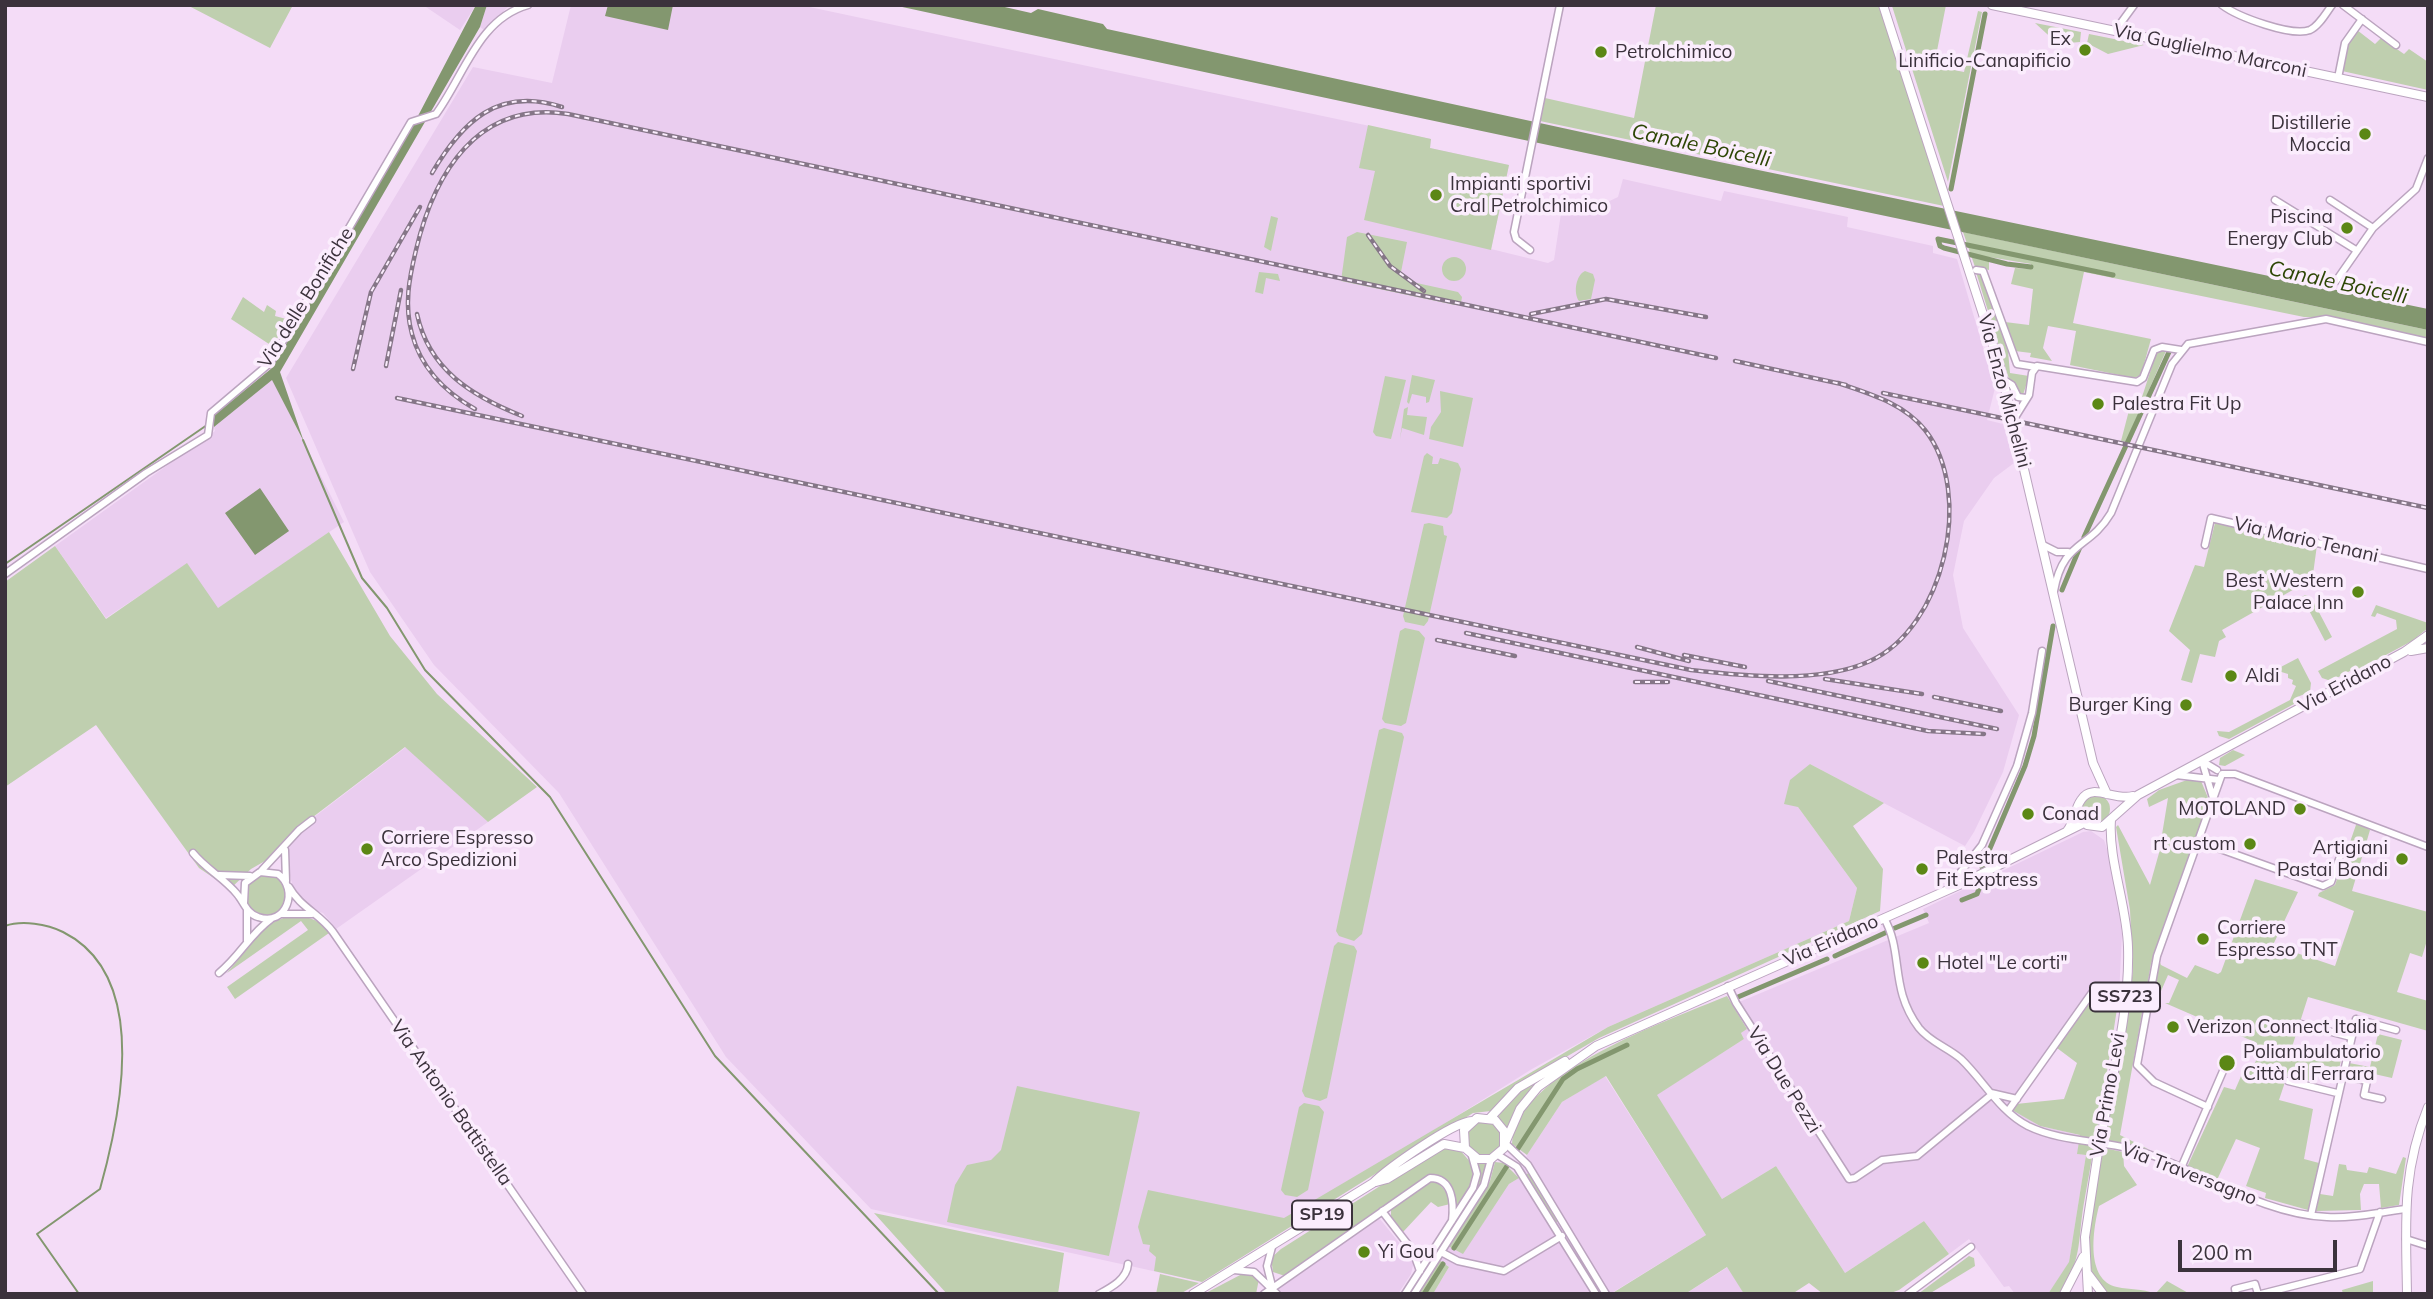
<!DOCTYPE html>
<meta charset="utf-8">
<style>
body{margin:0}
#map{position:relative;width:2433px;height:1299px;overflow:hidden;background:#f4dcf7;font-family:Mulish,sans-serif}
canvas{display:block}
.frame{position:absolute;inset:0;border:7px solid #3b323c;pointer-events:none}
.scale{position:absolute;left:2178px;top:1240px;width:159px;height:32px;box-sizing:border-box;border:4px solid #3b323c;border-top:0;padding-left:9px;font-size:21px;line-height:24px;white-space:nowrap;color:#3b323c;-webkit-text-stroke:5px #fbedfd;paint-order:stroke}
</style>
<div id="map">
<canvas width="2433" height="1299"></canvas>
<div class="frame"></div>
<div class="scale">200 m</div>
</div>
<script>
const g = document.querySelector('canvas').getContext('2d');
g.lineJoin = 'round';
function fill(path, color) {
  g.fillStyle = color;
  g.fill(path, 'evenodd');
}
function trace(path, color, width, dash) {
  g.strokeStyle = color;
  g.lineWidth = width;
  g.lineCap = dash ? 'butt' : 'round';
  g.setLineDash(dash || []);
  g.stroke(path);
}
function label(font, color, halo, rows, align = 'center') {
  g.font = font + ' Mulish,sans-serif';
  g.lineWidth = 7;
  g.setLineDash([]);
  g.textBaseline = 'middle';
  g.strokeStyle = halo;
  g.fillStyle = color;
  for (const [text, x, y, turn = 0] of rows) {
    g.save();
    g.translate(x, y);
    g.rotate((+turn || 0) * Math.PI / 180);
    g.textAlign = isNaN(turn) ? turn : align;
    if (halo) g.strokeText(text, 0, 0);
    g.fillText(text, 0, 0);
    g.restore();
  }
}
fill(new Path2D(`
 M423,5H476L460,30Z
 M487,5H510L484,30L480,27Z
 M571,5H800L1431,139L1430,148L1509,165L1491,249L1548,263L1554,260L1563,200L1597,207L1618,197L1623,179L1721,201L1724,191L1848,217L1847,227L1933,246V253L1957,259L1995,388L1987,420L2003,424L2014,463L1994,478L1964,521L1953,575L1963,628L2019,715L2003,772L1974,832L1965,846L1810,764L1798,807L1857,888L1849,921L1608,1027L1532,1069L1194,1280L871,1209L726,1057L559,793L434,665L370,572L286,378L473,67L552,83Z
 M272,379L344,522L217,609L187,564L106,618L55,546L215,431L214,427Z
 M406,747L488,822L336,929L323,913L310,909L294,891L286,861L288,837Z
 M2091,831L2104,840L2114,870L2122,934L2119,996L2097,991L2013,1109L2040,1126L2080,1135L2078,1154L2086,1155L2069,1263L2048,1294H2015L2009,1286L2004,1287L1969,1239L1949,1254L1924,1221L1845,1273L1776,1166L1722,1199L1656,1095L1744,1039L1741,1033L1747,1029L1732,1005L1929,923L1923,909L2083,832Z
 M1605,1076L1706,1235L1610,1294H1433L1449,1267L1439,1260L1448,1246L1463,1253L1509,1184L1519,1178L1527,1155L1562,1102Z
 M1375,1213L1414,1261L1411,1274L1398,1294H1256Z
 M1728,1267L1744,1294H1685Z`), '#eacdef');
fill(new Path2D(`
 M187,5H293L270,48Z
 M1656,5H1879L1944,206L1540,121L1545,98L1634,118Z
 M1946,5L1934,66L1964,72L1978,11L1982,12L1948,182L1892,6Z
 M2035,23L2081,32L2080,42L2058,44Z
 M2357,30L2375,44L2381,38L2404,54L2409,49L2428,62V90L2342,71L2349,44Z
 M2089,34L2144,45L2108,54L2087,43Z
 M1368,125L1431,139L1430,148L1509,165L1491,250L1364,220L1375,171L1359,168Z
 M1271,216L1278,218L1271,251L1264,247Z
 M1357,232L1407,242L1401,272L1412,282L1458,292L1462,297L1461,303L1455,305L1341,281L1347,237Z
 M1963,232L2428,330V339L2329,317H2304L2084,272L2073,323L2151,339L2141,375L2134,378L2070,365L2076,331L2048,326L2043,348L2052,361L2030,357L2031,353L2015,351L2005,322L2029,325L2033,289L2011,284L2015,268L2031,269V264L1989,257V270L1975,267Z
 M1442 269a12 12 0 1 1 24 0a12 12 0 1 1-24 0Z
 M1585,271L1593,274L1595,280L1591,299L1579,301C1573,293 1576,275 1585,271Z
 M1259,272L1278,274L1280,281L1266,278L1263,294L1255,292Z
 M1976,272L1980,273L2008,351L2010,373L2029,376L2023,395L2018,393L2009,379Z
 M243,297L264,312L267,305L276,311L275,316L290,320L272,346L231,319Z
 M2157,351H2166L2126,442L2121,441L2132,399L2141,400Z
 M1412,375L1435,380L1429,402L1426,403V397L1412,394L1409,404L1407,402Z
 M1385,376L1406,380L1391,439L1376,436L1373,432Z
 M1440,391L1473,398L1463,447L1429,439L1431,427L1441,412Z
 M1408,407L1407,415L1427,417L1424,435L1402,428L1400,439L1404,409Z
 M1427,453L1433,457L1432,464H1438L1440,458L1458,463L1461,469L1452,513L1447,518L1411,512L1424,456Z
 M2220,522L2317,545L2311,589L2298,587L2222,630L2226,637L2219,641L2215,657L2200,654L2192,683L2181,680L2190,650L2169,631L2195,565L2204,567L2215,523Z
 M1429,523L1443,526L1444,535L1447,536L1428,621L1424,626L1405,622L1403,616L1424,524Z
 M329,532L390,636L437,694L537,787L488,822L405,747L288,836L265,861L251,869L230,889L199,868L96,725L5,787V582L55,546L106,619L187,563L218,608Z
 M2305,595L2311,597L2332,637L2325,641L2302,597Z
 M2376,605L2428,623V628L2412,641L2354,672L2350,671L2331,681L2322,678L2318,671L2397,629L2396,620L2377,613L2375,617L2371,616Z
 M1405,628L1419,631L1425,638L1406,723L1401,726L1385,723L1382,719L1400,631Z
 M2298,658L2311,683L2310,692L2297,697L2294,704L2229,739L2219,736L2217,731L2229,732L2290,700L2296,686L2292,684L2293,680L2288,678V674L2275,670Z
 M1384,728L1402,733L1404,737L1362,934L1354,941L1339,936L1336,931L1379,730Z
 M2233,750L2245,755L2225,766L2219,765L2220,758Z
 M1810,764L1884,803L1853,826L1883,869L1880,911L1599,1038L1512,1088L1491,1111L1473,1113L1202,1282L1154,1271L1156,1257L1149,1251L1150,1245L1143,1244L1138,1227L1148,1190L1284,1218L1608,1027L1849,921L1857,888L1798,807L1784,804L1790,780Z
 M2187,780L2201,781L2209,800L2151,964L2120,1135L2150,1150L2106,1140L2133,971L2130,910L2116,827L2118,825L2150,885L2159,853L2168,798L2149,807L2147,799L2159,790Z
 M2082 809a14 14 0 1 1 28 0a14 14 0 1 1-28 0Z
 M2357,822L2370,830L2352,891L2428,912V937L2422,957L2410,953L2397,992L2428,1001V1031L2308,997L2292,1047L2341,1060L2339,1069L2315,1063L2311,1081L2287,1076L2279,1100L2313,1109L2304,1159L2319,1163L2308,1210L2265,1198L2266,1193L2246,1186L2260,1148L2236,1139L2217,1180L2187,1167L2224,1087L2235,1090L2242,1074L2245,1075C2256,1065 2259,1058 2257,1043L2165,1003H2169L2179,980L2168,975L2158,998H2153L2159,960L2161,965L2187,978L2195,965L2218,974L2221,972L2255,879L2298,892L2273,945L2335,966L2354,911L2318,896L2319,893L2335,885Z
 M245 895a21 21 0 1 1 42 0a21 21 0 1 1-42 0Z
 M288,916C305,916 318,917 329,933L235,999L227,987L308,930L301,921L227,973L267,925Z
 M1338,942L1354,946L1357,951L1327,1098L1320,1101L1305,1097L1302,1091L1334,946Z
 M2098,991L2119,996C2109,1063 2097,1130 2085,1197C2077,1238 2084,1256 2060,1294H2048L2069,1262L2086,1155L2077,1154L2080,1135L2040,1126L2012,1110L2016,1104L2064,1099L2077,1063L2057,1048Z
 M1727,996L1747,1029L1741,1033L1744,1039L1657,1095L1722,1199L1776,1166L1845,1273L1924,1221L1949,1254L1899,1290L1888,1294H1823L1809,1283L1792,1294H1744L1727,1267L1685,1294H1611L1706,1235L1606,1076L1562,1102L1527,1155L1512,1144C1516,1072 1670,1020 1727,996Z
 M2378,1034L2402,1040L2392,1078L2361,1071L2359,1078L2346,1075L2349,1063L2370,1067Z
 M1536,1081L1537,1084L1507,1134L1498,1117L1514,1096Z
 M1017,1086L1140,1112L1109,1256L947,1222L955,1185L967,1165L991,1160L1001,1150Z
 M1304,1103L1319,1106L1324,1112L1308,1190L1297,1197L1285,1195L1281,1190L1299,1107Z
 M1474,1122H1493L1501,1131L1500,1150L1484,1158L1467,1150L1466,1131Z
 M1446,1148L1459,1149L1472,1164L1473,1180L1457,1207C1453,1195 1449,1177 1431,1176L1285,1276L1273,1272L1271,1258L1281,1249L1432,1153Z
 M2104,1148L2123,1152L2124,1166L2137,1185L2099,1206C2093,1229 2085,1280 2117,1287C2130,1290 2142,1288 2155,1294L2167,1281L2190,1294H2110C2070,1275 2097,1182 2104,1148Z
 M2403,1157L2406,1158L2399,1205L2381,1208L2379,1184H2364L2360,1194L2361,1210L2316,1211L2320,1194L2333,1196L2339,1164L2346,1165L2347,1170L2367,1173L2369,1167L2396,1174Z
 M1495,1162L1504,1163L1519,1178L1509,1184L1463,1254L1448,1246L1490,1181Z
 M1479,1163L1486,1164L1480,1185L1411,1294H1408L1478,1184Z
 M1530,1172L1560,1220L1553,1224L1524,1176Z
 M1430,1181L1438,1182L1451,1198L1450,1204L1438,1207L1431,1202L1403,1232L1391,1218V1209Z
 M874,1213L1064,1253L1058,1294H947Z
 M1969,1256L1974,1258L1975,1266L1929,1294H1918Z
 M1439,1260L1449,1267L1433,1294H1417Z
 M1160,1274L1199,1283L1180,1294H1156Z
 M1242,1274H1253L1259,1279L1256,1294H1204Z
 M2373,1281V1294H2343L2342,1290Z`), '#bfcfaf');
fill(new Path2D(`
 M476,5H487L480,27L280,372L304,442L272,380L214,427L212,417L272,368L419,114Z
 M608,5H673L668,30L605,16Z
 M893,5H996L1031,13L1038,9L1103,24L1107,29L1710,160L2428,309V330C1916,222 1405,116 893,5Z
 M260,488L289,531L255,555L225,513Z`), '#83976f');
trace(new Path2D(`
 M303,440L362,578L387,608L425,670L550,797L715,1056L939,1294
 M5,564L207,425
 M5,926C22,920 47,924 63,932C151,976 121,1114 100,1189L37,1234L79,1294`), '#83976f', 2);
trace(new Path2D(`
 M1951,189L1985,14
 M2031,267L2007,264L1944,248L1940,246L1938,239L2113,275
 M2084,537L2169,352
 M2062,590L2080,547
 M1982,867L2025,766L2034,736L2053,626
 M1962,900L1977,894L1982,881
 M1895,928L1926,915
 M1835,956L1887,932
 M1738,997L1827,959
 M1517,1150L1563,1079L1577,1069L1627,1045
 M1454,1248L1507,1166
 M1424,1294L1443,1264`), '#83976f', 5);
const minor = new Path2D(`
 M2222,5C2238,17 2292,37 2310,30C2319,26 2326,13 2332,5
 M2343,5L2396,45
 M2115,31L2134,5
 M2338,78L2345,43L2362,19
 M2275,200L2356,250
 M2330,200L2373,228
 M1530,250L1516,239L1514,232L1560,5
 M1976,270L1983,271L2017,364L2036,367
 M2336,281L2373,228L2416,189L2428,158
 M2004,380L2012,385L2018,397L2026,398
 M2014,419L2029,395L2032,373L2037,366L2137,382L2143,378L2154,350L2162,347L2181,350
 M2043,545L2057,552H2068
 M2205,545L2211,518L2428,569
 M5,574L146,473L208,435L211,413L270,363L411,122L436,114C464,76 478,19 528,5
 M2054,591C2063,540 2089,550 2111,513L2172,364L2188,344L2326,319L2428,342
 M2176,775L2219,780
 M2213,798L2202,761L2217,770
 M2198,841L2323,886L2331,882L2342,851
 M285,850L286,881
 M193,853C206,869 224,878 237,894C244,902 247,914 258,917C287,927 299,889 278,874L260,872L245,883L244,903
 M262,870L299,830L312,820
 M219,875L250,876
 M1959,885V874L1982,845L2017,766L2032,713L2042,651
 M289,887C300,907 320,914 333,932L583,1294
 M247,910V941
 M281,914H312
 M1884,918C1904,953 1889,988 1919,1028C1930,1042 1947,1047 1961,1059C1984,1081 1999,1111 2028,1126C2063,1143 2106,1140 2142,1152C2203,1171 2260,1214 2327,1217C2352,1219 2380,1212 2406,1209
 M219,973C240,956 250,934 271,919
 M1728,986L1736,1003L1849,1179L1855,1178L1882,1160L1917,1156L1991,1095
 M2301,1024L2351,1037
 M2341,1075L2367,1081L2364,1095L2382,1099
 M2288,1081L2337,1093
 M1991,1093L2017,1099
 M2208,1107L2154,1082L2137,1065L2157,956L2222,774H2235L2428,847
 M2008,1111L2096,987
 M1505,1143L1528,1165L1606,1294
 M1498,1155L1517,1167L1596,1294
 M2181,1168L2223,1071
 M1382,1211L1413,1251L1420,1271
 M2311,1215L2356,1019L2396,1030
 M2406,1239L2428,1246
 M1272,1247L1267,1266L1272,1286
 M1441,1252L1458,1261L1504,1271L1562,1236
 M1234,1270L1254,1272L1277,1294
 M1099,1294C1112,1287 1127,1279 1128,1264
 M1264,1294L1430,1178C1453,1178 1454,1203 1452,1221
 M1405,1294L1473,1188L1477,1174L1472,1156
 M1414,1294L1484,1185L1491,1159
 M1908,1294L1971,1247
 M2236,1294L2235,1289L2255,1284L2258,1294
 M2261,1294L2360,1269L2380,1212`);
const major = new Path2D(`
 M1883,5L2000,367L2093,763L2107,794
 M1992,5L2428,97
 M2411,651L2428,648
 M2078,810L2087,825L2102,827L2138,795L2404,652L2428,635
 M2067,831C2075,821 2074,810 2081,800C2092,782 2113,801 2133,796
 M1490,1118L1518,1088L1565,1061
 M2101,1138C2112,1076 2130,1011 2128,947C2127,906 2108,859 2111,820
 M1506,1141L1520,1109L1538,1087L1596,1046L1959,885L2084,823
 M1376,1182L1387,1179L1444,1144L1465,1148L1478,1159H1491L1504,1148V1131L1495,1120L1477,1118L1464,1130L1465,1148
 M2088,1274L2103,1294
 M1193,1294L1373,1183C1388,1168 1453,1122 1472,1121
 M2064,1294L2083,1257
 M2088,1294L2085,1237L2098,1152
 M2407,1294C2406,1224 2401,1174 2428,1107`);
trace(minor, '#bba4bf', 9);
trace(major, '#bba4bf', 10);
trace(minor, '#fff', 6);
trace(major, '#fff', 8);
const rail = new Path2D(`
 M432,173C462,122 498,86 562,107
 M1368,235L1390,266L1424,291
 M417,314C429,370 472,396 522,416
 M1531,314L1606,299L1706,317
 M1735,361L1846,385
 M386,366L401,290
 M353,369L371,292L420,207
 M1883,393L2428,508
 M397,398L1691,670C1744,676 1821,684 1870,661C1944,628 1975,493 1925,430C1903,403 1870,394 1838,383
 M475,409C445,392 421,368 412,334C404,305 409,279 416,250C434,174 477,100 568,114L1716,358
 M1466,633L1928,731L1984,734
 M1437,640L1515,656
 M1637,647L1689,661
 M1684,655L1745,667
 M1825,679L1922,694
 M1768,681L1997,729
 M1635,682H1668
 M1934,697L2001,711`);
trace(rail, '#857687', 4.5);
trace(rail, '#fbedfd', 2, [5]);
const majorBridge = new Path2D(`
 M2098,1152L2101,1138`);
trace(majorBridge, '#bba4bf', 10, []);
trace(majorBridge, '#fff', 8);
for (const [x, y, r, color] of [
 [2085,50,7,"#5b8715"],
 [1601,52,7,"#5b8715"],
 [2365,134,7,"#5b8715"],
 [1436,195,7,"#5b8715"],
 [2347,228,7,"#5b8715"],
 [2098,404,7,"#5b8715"],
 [2358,592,7,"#5b8715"],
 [2231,676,7,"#5b8715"],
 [2186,705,7,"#5b8715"],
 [2300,809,7,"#5b8715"],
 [2028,814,7,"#5b8715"],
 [2250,844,7,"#5b8715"],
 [367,849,7,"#5b8715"],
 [2402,859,7,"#5b8715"],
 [1922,869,7,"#5b8715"],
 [2203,939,7,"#5b8715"],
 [1923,963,7,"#5b8715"],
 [2173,1027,7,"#5b8715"],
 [2227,1063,9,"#5b8715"],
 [1364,1252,7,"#5b8715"]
]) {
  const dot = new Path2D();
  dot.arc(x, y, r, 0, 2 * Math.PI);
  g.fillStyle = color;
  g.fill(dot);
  trace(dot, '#fbedfd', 2.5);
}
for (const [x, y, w] of [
 [2125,997,70],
 [1322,1215,60]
]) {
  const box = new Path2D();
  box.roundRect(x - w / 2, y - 14.5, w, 29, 5);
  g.fillStyle = '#fbedfd';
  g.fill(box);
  trace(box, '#3b323c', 2);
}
label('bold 18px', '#3b323c', null, [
 ["SS723",2125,997],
 ["SP19",1322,1215]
]);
label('19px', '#3b323c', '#fbedfd', [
 ["Ex",2071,39,"right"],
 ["Linificio-Canapificio",2071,61,"right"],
 ["Petrolchimico",1615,52],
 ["Distillerie",2351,123,"right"],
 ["Moccia",2351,145,"right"],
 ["Impianti sportivi",1450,184],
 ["Cral Petrolchimico",1450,206],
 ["Piscina",2333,217,"right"],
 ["Energy Club",2333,239,"right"],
 ["Palestra Fit Up",2112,404],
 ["Best Western",2344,581,"right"],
 ["Palace Inn",2344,603,"right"],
 ["Aldi",2245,676],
 ["Burger King",2172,705,"right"],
 ["MOTOLAND",2286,809,"right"],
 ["Conad",2042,814],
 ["Corriere Espresso",381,838],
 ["Arco Spedizioni",381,860],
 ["rt custom",2236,844,"right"],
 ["Artigiani",2388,848,"right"],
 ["Pastai Bondi",2388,870,"right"],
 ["Palestra",1936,858],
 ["Fit Exptress",1936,880],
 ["Corriere",2217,928],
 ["Espresso TNT",2217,950],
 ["Hotel \"Le corti\"",1937,963],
 ["Verizon Connect Italia",2187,1027],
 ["Poliambulatorio",2243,1052],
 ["Città di Ferrara",2243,1074],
 ["Yi Gou",1378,1252]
], 'left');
label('19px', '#3b323c', '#fbedfd', [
 ["Via Guglielmo Marconi",2210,51,12],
 ["Via delle Bonifiche",306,298,-58],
 ["Via Enzo Michelini",2004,391,75],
 ["Via Mario Tenani",2306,540,13],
 ["Via Eridano",2345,684,-28],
 ["Via Eridano",1831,941,-24],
 ["Via Due Pezzi",1784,1080,58],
 ["Via Primo Levi",2108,1095,-80],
 ["Via Antonio Battistella",451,1103,55],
 ["Via Traversagno",2189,1174,21]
]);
label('italic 21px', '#2d4605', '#fbedfd', [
 ["Canale Boicelli",1701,146,12],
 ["Canale Boicelli",2338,283,12]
]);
</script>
